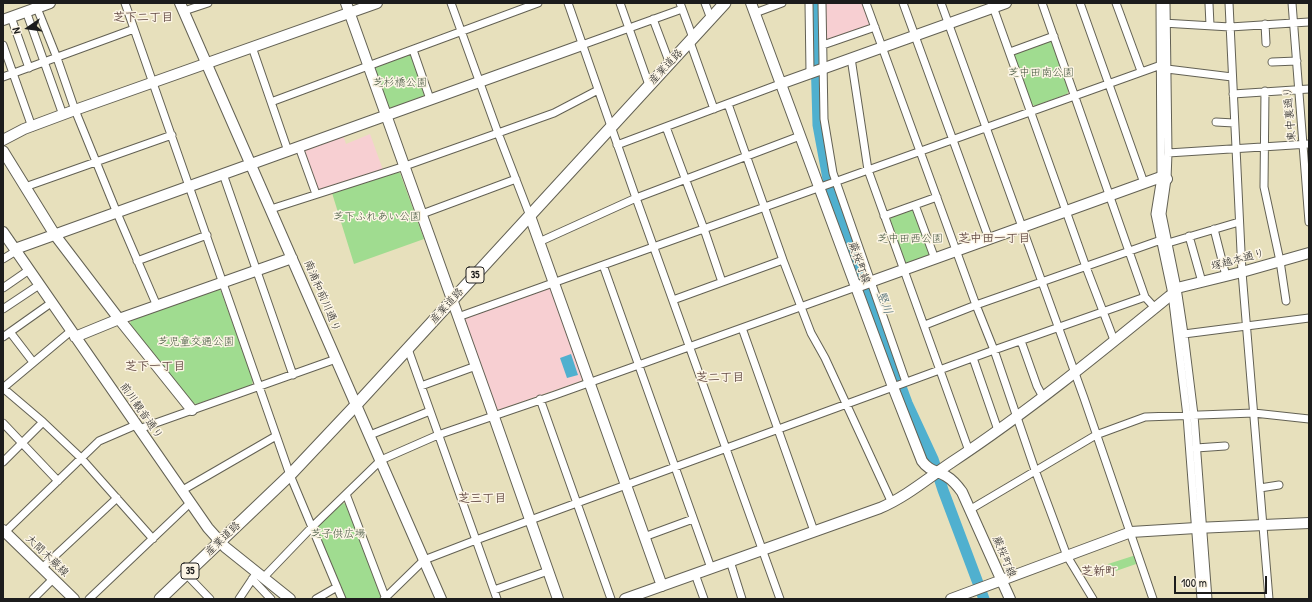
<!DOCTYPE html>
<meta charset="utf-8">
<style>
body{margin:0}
#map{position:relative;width:1312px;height:602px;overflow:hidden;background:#e7e0bc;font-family:"Patrick Hand",sans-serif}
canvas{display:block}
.frame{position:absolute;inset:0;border:4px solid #1c1c1c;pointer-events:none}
.north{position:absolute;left:8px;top:8px;width:40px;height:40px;-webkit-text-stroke:3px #fcf5e5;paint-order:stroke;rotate:257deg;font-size:11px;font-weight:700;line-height:16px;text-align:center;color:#1c1c1c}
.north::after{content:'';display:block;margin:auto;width:14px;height:18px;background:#1c1c1c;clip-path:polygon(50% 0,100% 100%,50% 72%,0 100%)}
.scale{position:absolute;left:1174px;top:576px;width:93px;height:18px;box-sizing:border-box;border:2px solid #1c1c1c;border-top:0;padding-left:5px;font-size:12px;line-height:14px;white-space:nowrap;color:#1c1c1c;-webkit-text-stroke:3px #fcf5e5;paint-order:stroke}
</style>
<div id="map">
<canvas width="1312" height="602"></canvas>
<div class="frame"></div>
<div class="north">N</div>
<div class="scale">100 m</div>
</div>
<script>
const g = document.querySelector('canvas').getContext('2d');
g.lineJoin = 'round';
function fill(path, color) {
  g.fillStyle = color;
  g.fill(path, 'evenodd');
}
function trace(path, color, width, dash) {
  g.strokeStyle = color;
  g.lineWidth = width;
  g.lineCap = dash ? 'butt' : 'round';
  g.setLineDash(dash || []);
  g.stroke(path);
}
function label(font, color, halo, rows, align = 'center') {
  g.font = font + ' "Patrick Hand","Klee One",sans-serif';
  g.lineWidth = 3;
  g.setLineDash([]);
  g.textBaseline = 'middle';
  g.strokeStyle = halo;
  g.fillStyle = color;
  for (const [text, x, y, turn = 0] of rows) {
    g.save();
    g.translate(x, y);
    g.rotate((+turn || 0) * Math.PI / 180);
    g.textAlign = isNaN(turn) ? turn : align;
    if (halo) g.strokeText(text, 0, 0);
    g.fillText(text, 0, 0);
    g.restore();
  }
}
fill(new Path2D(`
 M825,3H864L872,25L826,41Z
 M370,134L383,170L317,191L303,150L343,135L346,144Z
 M548,287L552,289L583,376L581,381L498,410L494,406L464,321L466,317Z`), '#f7cfd2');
fill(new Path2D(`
 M1049,40L1052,41L1069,90L1067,94L1035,106L1031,104L1013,54Z
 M409,54L412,55L426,95L425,97L391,109L387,107L374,71L376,67Z
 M398,172L400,173L424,239L354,264L332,193Z
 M912,209L915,210L930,254L929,257L909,264L904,262L889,219L890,216Z
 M218,289L221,291L253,380L252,385L197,404L191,403L130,324L131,320Z
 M342,503L347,504L381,595L380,599H345L316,531L317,527Z
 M1136,555L1139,563L1113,572L1108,564Z`), '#a0dc90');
fill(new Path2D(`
 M571,354L578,375L567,378L560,358Z`), '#50b0cf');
trace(new Path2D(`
 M816,3V55L818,125L828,179L839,218L907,403L933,459L943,490L984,599`), '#50b0cf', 11);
const street = new Path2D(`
 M35,3L57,58L75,110L117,213L157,306
 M125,3L290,475L342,599
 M451,3L498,133L530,216
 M568,3L636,198L780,599
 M620,3L649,85
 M680,3L693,38
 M705,3L711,19
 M809,3L810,72
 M822,3L824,119L833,173L906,382
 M866,3L976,305L994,350L1035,470L1067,556L1093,599
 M903,3L989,239
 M941,3L1084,398L1153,599
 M1042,3L1145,297
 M1080,3L1144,183
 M1116,3L1141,71
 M1160,3L1161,177L1155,214L1172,294L1187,416L1201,599
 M1166,3L1168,153L1167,179L1162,214L1177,288L1184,334L1194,415L1208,599
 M1229,3L1242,272L1269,599
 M1292,3L1309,222
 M992,4L1086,267L1114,340
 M1209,4L1210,25
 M26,11L63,115
 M184,11L208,3
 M755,13L782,3
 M11,17L29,68
 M653,19L670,64
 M1163,23L1230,27L1309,22
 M1265,24L1266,43
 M690,42L714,109
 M3,45L32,127
 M582,45L682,9
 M823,45L875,27
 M252,47L288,151
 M413,50L430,99
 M1010,52L1054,36
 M851,58L868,170L969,451
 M1272,62L1297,61
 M3,77L134,29
 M1265,91L1264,187L1280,261L1286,301
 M1233,94L1309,89
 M271,102L538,3
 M728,104L783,260L811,333L825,358L892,503
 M1216,122L1234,123
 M666,127L704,229L722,282
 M617,145L780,84
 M299,147L316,194
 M1168,153L1309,144
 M223,174L293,375
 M25,187L172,135
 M915,205L935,259
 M271,209L405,166L498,133L554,113L598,90
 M422,214L516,179
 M884,216L937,197
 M1214,229L1226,276
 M1189,236L1202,282
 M539,242L636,198L800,136
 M1168,243L1239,222
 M3,259L16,251
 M137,261L207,235
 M603,265L711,568
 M3,288L29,270
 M673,300L783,260
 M3,309L39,285
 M458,317L1161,65L1167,69L1232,77
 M925,325L976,305L1161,240
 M742,328L814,531
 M10,332L33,362
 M1184,334L1309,318
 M3,337L51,303
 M1021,341L1037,386L1043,397
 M408,349L497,599
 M973,358L998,430
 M421,386L476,366
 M3,388L43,422L81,458L153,539
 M3,388L71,331
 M540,399L611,599
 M3,423L58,481
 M139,429L336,359
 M370,435L430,411
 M1196,448L1225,446
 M3,462L43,422
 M1260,488L1279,485
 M181,491L276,436
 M346,494L386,599
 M971,509L1096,435L1145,417L1254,413L1309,419
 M5,532L99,441L136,425
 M644,537L693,519
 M730,561L742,599
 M42,568L117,498
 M186,574L210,599
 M695,574L704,599
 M264,577L311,528L381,460L438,435L555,395L856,287
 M252,579L271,599
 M494,590L548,571
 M33,599L53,579
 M89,599L190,503
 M239,599L257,572
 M316,599L337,587
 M384,599L424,560L476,540L994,350L1145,297L1155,308`);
const secondary = new Path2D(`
 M180,3L441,599
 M346,3L488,400L558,599
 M751,3L893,387L922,461C929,471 936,470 946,476C953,480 957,485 962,492L1010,599
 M3,20L50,3
 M780,84L1006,3
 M3,140L24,129L75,110L377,3
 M3,151L55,235L119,319L192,410
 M530,216L662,586
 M3,232L208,528L225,547L290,599
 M15,249L582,45
 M856,287L1161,177L1167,179
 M75,337L119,319L292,258
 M3,530L74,599
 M625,599L880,508C906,497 928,478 952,462C1029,411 1101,352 1172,294L1177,288L1242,272L1309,253
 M951,599L1131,532L1196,528L1309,523`);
const primary = new Path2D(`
 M160,599L290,475L356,405L725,3`);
trace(street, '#636154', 9);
trace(secondary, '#636154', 12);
trace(primary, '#636154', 13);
trace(street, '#fff', 7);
trace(secondary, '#fff', 10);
trace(primary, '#fff', 11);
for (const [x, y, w] of [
 [475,275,18],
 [190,571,18]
]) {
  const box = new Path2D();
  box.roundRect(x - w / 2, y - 8, w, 16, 3);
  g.fillStyle = '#fcf5e5';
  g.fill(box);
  trace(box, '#1c1c1c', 1);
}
label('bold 10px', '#1c1c1c', null, [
 ["35",475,275],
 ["35",190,571]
]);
label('11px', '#1c1c1c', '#fcf5e5', [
 ["産業道路",666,67,-47],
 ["東中裏通り",1290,114,-95],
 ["塚越本通り",1238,260,-15],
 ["蕨桜町線",859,263,70],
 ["南浦和前川通り",322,296,67],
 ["産業道路",447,306,-48],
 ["前川観音通り",141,411,55],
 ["産業道路",223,539,-44],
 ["大間木蕨線",47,556,44],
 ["蕨桜町線",1004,557,67]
]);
label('11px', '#44563f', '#fcf5e5', [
 ["芝中田南公園",1041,73],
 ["芝杉橋公園",400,83],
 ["芝下ふれあい公園",377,217],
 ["芝中田西公園",910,239],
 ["芝児童交通公園",196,342],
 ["芝子供広場",338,534]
]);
label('bold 12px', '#634a44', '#fcf5e5', [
 ["芝下二丁目",143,18],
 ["芝中田一丁目",994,239],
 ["芝下一丁目",155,367],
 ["芝二丁目",720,378],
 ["芝三丁目",482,499],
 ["芝新町",1099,572]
]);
label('italic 12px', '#315764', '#fcf5e5', [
 ["竪川",884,303,70]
]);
</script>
